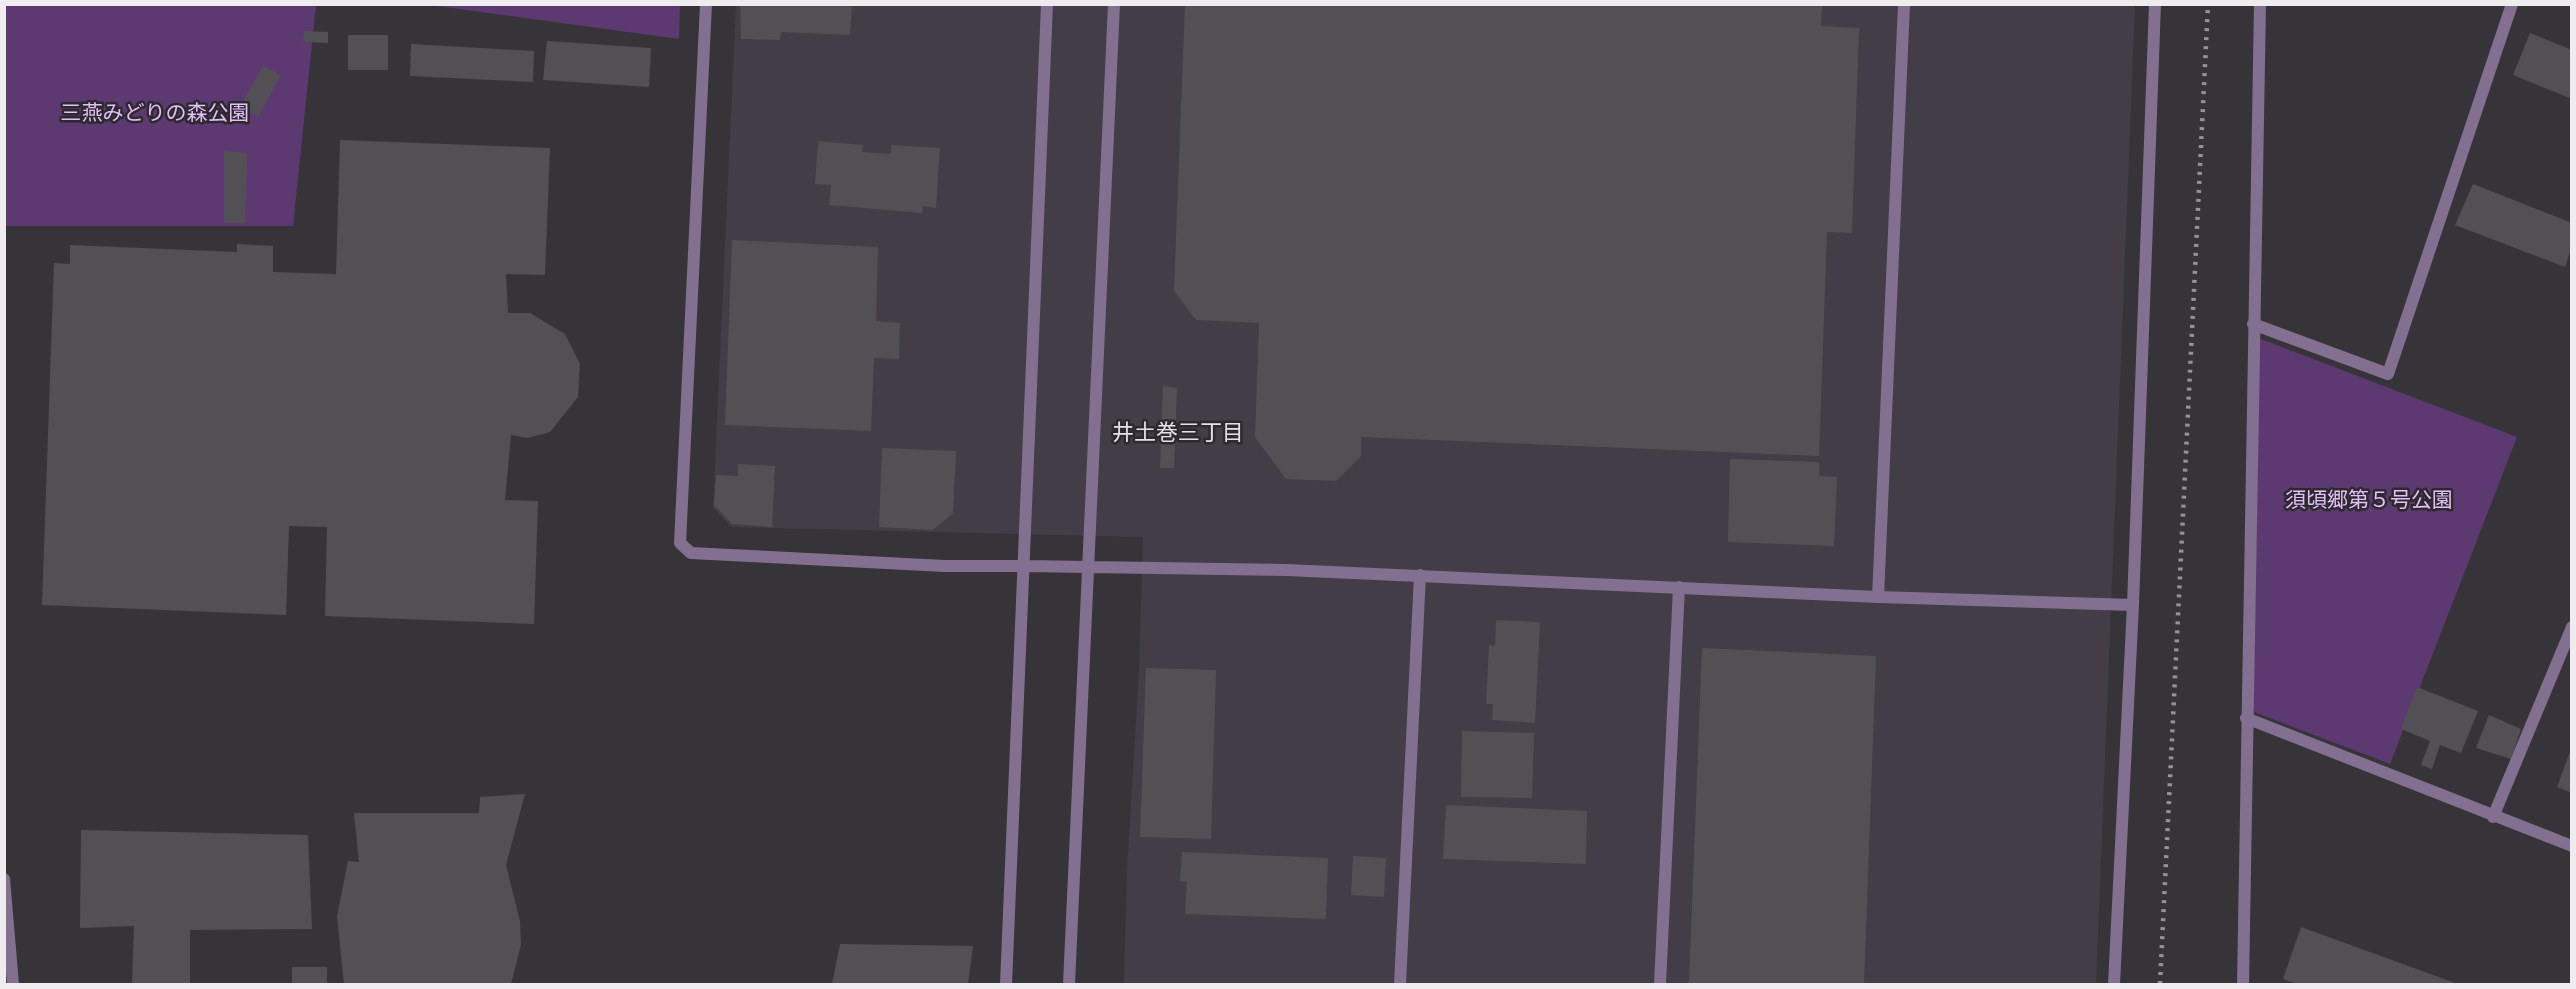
<!DOCTYPE html>
<meta charset="utf-8">
<style>
body{margin:0}
#map{position:relative;width:2576px;height:989px;overflow:hidden;background:#373439;font-family:"Titillium Web",sans-serif}
canvas{display:block}
.frame{position:absolute;inset:0;border:6px solid #eeecef;pointer-events:none}
</style>
<div id="map">
<canvas width="2576" height="989"></canvas>
<div class="frame"></div>
</div>
<script>
const g = document.querySelector('canvas').getContext('2d');
g.lineJoin = 'round';
function fill(path, color) {
  g.fillStyle = color;
  g.fill(path, 'evenodd');
}
function trace(path, color, width, dash) {
  g.strokeStyle = color;
  g.lineWidth = width;
  g.lineCap = dash ? 'butt' : 'round';
  g.setLineDash(dash || []);
  g.stroke(path);
}
function label(font, color, halo, rows, align = 'center') {
  g.font = font + ' "Titillium Web","Noto Sans JP",sans-serif';
  g.lineWidth = 5;
  g.setLineDash([]);
  g.textBaseline = 'middle';
  g.strokeStyle = halo;
  g.fillStyle = color;
  for (const [text, x, y, turn = 0] of rows) {
    g.save();
    g.translate(x, y);
    g.rotate((+turn || 0) * Math.PI / 180);
    g.textAlign = isNaN(turn) ? turn : align;
    if (halo) g.strokeText(text, 0, 0);
    g.fillText(text, 0, 0);
    g.restore();
  }
}
fill(new Path2D(`
 M736,5H2135L2096,984H1124L1127,870L1139,671L1143,537L731,527L713,507Z`), '#423d46');
fill(new Path2D(`
 M4,5H316L293,226H5Z
 M430,5H680L679,39Z
 M2253,336L2517,437L2390,764L2254,712Z`), '#5d3971');
fill(new Path2D(`
 M740,4H852L850,35L781,32L780,40L741,39Z
 M1185,4H1822L1821,26L1859,28L1852,233L1827,232L1819,456L1361,437V456L1336,481L1286,479L1255,437L1259,323L1196,320L1174,291Z
 M304,31L328,32V43L303,42Z
 M2530,33L2572,50V99L2513,75Z
 M348,35H388V70H348Z
 M547,41L651,48L649,87L543,80Z
 M411,44L534,51L533,82L410,76Z
 M263,66L281,75L258,117L240,107Z
 M340,140L550,148L545,275L506,274L508,313H530L565,334L580,364L578,397L550,432L528,438L511,435L505,500L538,501L534,624L325,616L327,527L289,526L286,615L42,605L54,263L70,264V245L237,252V244L273,246V272L336,274Z
 M818,141L863,145L862,152L891,154V145L940,148L936,208L923,206L922,213L829,205L831,185L815,184Z
 M224,151L247,153L245,223H224Z
 M2473,184L2572,223V246L2565,267L2455,225Z
 M732,240L878,247L876,321L900,323L899,359L874,358L871,431L725,425Z
 M1163,386L1177,388L1174,468H1160Z
 M882,448L956,451L953,513L933,530L879,527Z
 M1730,459L1819,462V476L1837,477L1834,546L1728,542Z
 M738,464L775,466L772,527L732,524L714,505L716,475L738,476Z
 M1496,620L1540,622L1535,723L1492,720L1493,704H1486L1489,645L1495,646Z
 M1702,648L1876,656L1864,984H1689Z
 M1146,668L1216,670L1211,839L1140,837Z
 M2417,687L2478,711L2461,753L2440,745L2432,769L2421,765L2430,741L2401,729Z
 M2489,715L2521,729L2511,759L2476,748Z
 M1462,731L1534,733L1532,798L1461,797Z
 M2571,749L2572,750V793L2557,787Z
 M525,794L506,865L520,921L521,945L511,984H344L337,916L348,861L359,862L354,813H479L480,797Z
 M1446,805L1587,811L1586,864L1443,859Z
 M81,830L308,835L312,929L190,930V984H132L134,926L80,928Z
 M1182,852L1328,858L1326,919L1185,914L1187,882L1180,881Z
 M1353,856L1386,858L1384,897L1351,895Z
 M2301,927L2458,984H2297L2283,979Z
 M840,944L973,946L968,984H832Z
 M292,967H327V984H292Z`), '#535055');
trace(new Path2D(`
 M1878,597L1904,4`), '#836f8f', 12);
trace(new Path2D(`
 M706,4L680,543L691,553L945,566H1024
 M2253,324L2388,374L2512,4
 M2246,718L2572,846
 M2493,817L2572,627
 M4,879L13,984
 M1400,984L1420,575
 M1660,984L1679,587
 M2114,984L2133,605L2155,4
 M2243,984L2260,4`), '#836f8f', 12);
trace(new Path2D(`
 M1024,566L1287,570L1878,597L2133,605
 M1006,984L1047,4
 M1069,984L1114,4`), '#836f8f', 12);
trace(new Path2D(`
 M2160,984L2208,4`), '#969397', 4.5, [3, 6]);
label('21px', '#e3bef9', '#2d2a2f', [
 ["三燕みどりの森公園",155,115],
 ["須頃郷第５号公園",2369,502]
]);
label('22px', '#e4e0e6', '#2d2a2f', [
 ["井土巻三丁目",1178,435]
]);
</script>
